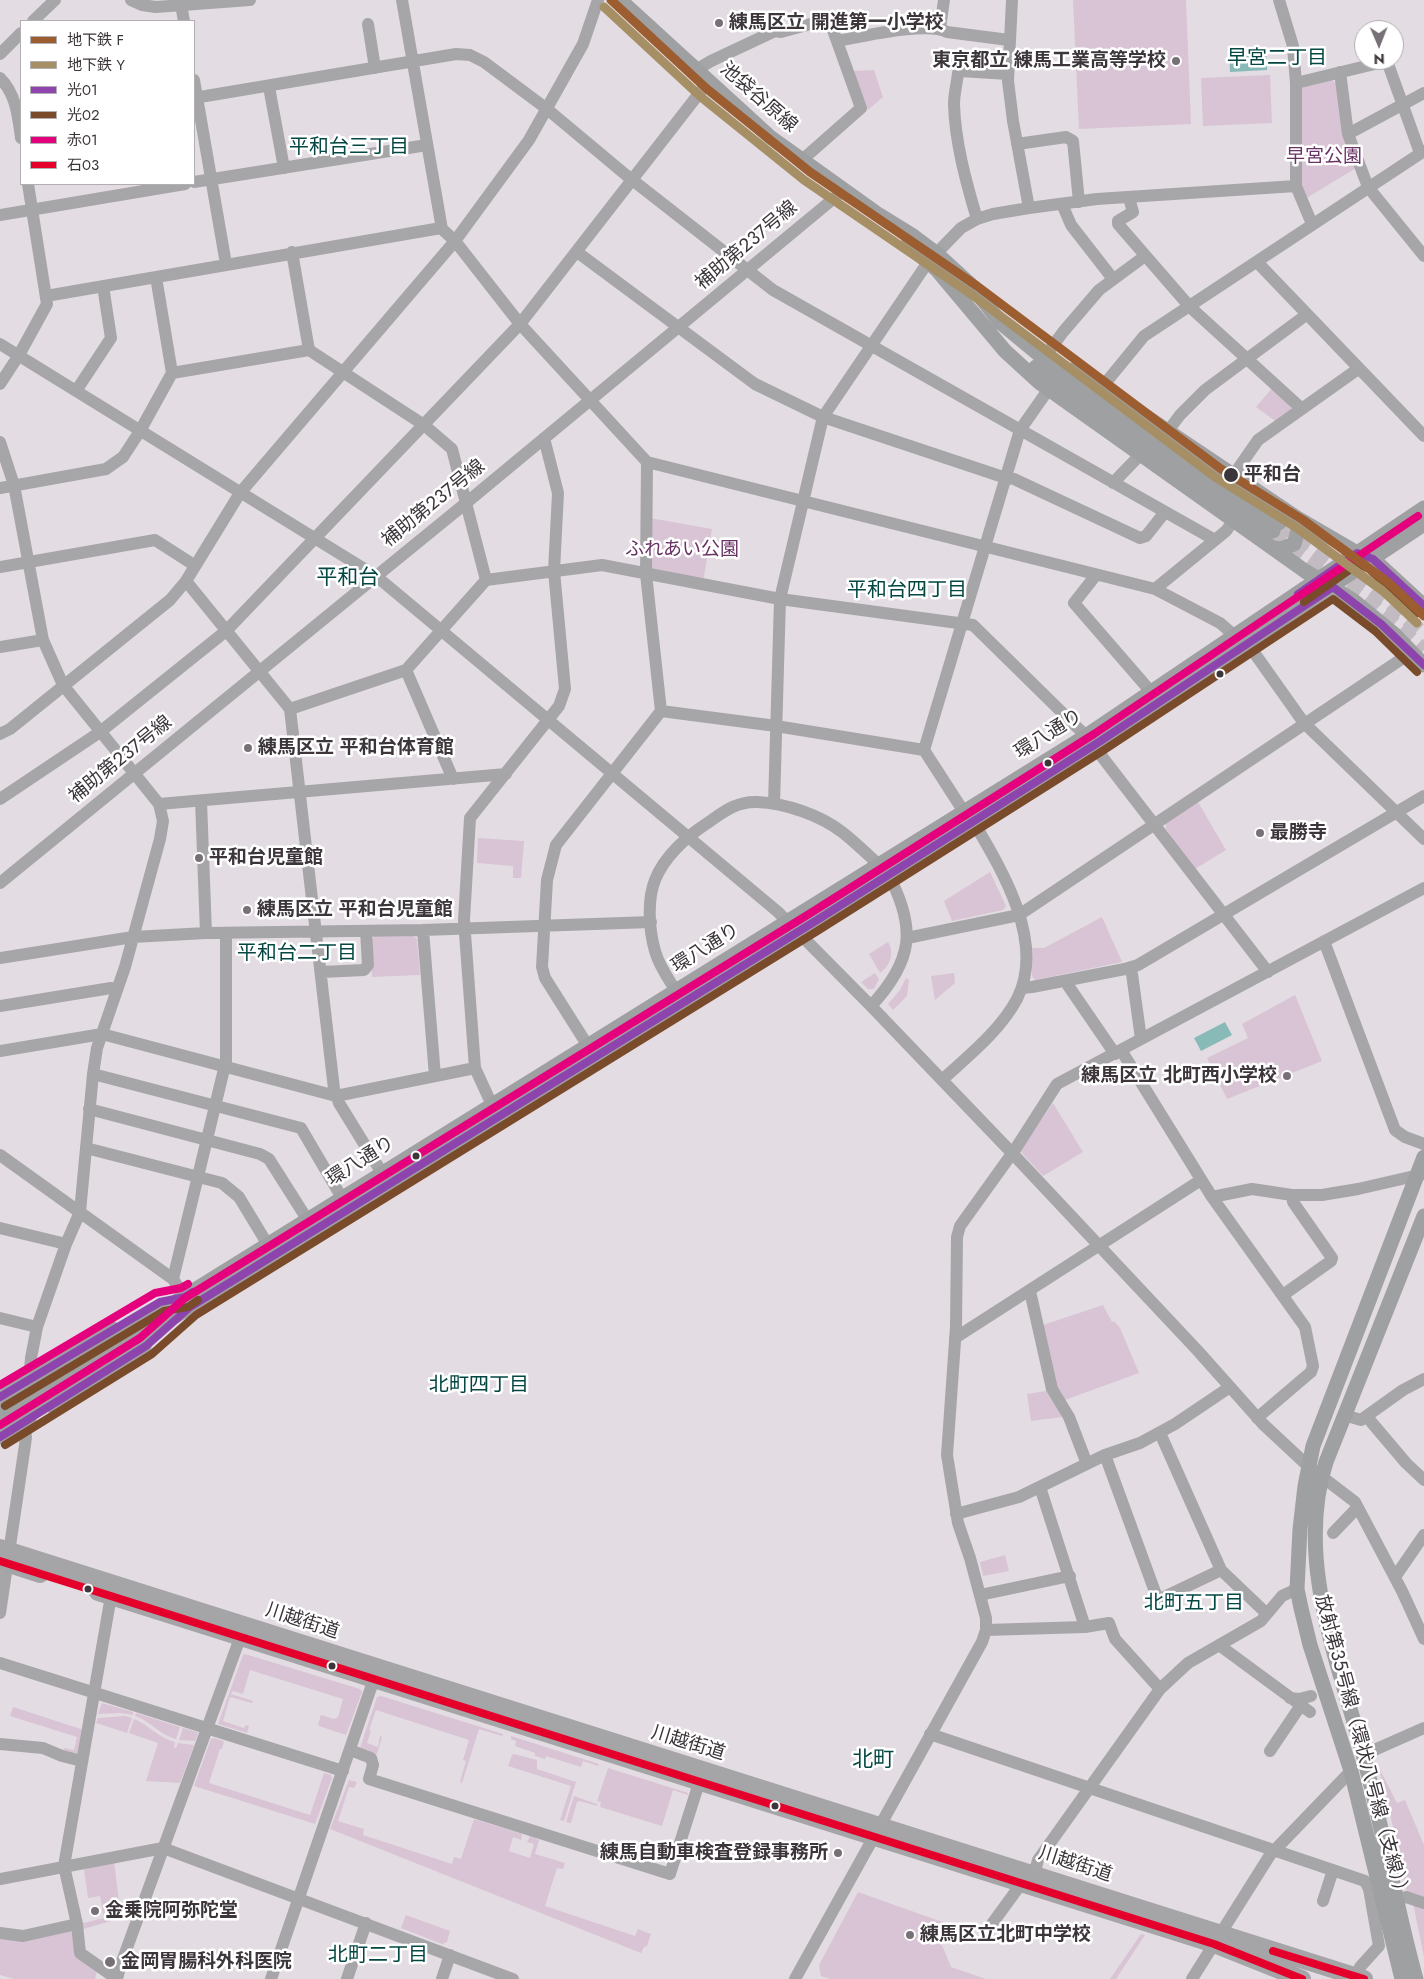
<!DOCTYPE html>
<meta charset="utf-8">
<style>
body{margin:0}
#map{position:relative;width:1424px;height:1979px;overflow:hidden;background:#e4dce3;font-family:Jost,"Noto Sans JP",sans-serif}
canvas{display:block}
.legend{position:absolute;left:20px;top:20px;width:175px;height:165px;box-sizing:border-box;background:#fff;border:1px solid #b1afb1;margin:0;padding:6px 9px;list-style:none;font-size:15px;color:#3c363b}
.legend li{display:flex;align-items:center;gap:10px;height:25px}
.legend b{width:25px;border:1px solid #b1afb1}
.north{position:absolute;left:1354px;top:20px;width:50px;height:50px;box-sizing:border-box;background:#fff;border:1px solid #b1afb1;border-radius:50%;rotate:179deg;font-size:14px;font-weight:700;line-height:20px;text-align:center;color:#3c363b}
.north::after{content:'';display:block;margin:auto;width:18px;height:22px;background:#777076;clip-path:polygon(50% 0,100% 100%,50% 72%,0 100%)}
</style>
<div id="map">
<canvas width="1424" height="1979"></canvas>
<ul class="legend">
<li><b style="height:6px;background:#9c5e31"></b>地下鉄 F</li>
<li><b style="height:6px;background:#a68e65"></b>地下鉄 Y</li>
<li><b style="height:6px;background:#8e44ad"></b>光01</li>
<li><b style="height:6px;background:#7a4b2a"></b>光02</li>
<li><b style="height:6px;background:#e5007d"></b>赤01</li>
<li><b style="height:6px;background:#e4002b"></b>石03</li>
</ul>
<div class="north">N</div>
</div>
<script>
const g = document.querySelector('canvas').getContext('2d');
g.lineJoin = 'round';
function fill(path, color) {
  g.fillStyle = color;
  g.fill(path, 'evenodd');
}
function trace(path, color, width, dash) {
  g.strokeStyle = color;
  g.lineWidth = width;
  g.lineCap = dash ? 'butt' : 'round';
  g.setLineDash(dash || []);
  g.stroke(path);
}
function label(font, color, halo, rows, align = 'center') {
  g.font = font + ' Jost,"Noto Sans JP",sans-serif';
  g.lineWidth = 5;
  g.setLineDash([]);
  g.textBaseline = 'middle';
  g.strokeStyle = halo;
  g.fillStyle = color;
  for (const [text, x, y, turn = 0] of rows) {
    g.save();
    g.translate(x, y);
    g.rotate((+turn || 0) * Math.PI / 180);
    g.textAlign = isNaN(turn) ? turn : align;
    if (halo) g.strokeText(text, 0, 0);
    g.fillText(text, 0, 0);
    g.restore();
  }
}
fill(new Path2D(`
 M1073,0H1186L1191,124L1079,129Z
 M874,70L883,97L868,110L853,71Z
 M1270,75L1272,123L1203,126L1201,78Z
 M1331,79L1336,83L1356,168L1305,199L1299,186L1302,85Z
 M1273,387L1297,407L1278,423L1256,407Z
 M650,518L712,529L703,582L650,568Z
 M1198,802L1226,850L1195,869L1166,829V823Z
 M478,838L524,841L521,878H513V866L477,863Z
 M990,872L1006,906L1003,910L952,921L944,901Z
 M1102,917L1122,962L1035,980L1032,976V948H1044Z
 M412,935L417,939L420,975L372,977L371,940L375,936Z
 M888,942C895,953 890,966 880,973L869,954Z
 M875,973L879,979L874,989H868L861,982Z
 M954,973L955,983L935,1000L931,976Z
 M906,978L909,980L907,996L893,1010L888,1004L900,990Z
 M1295,995L1322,1061L1227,1099L1207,1058L1248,1038L1242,1024Z
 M1053,1103L1083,1152L1043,1176L1020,1151Z
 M1103,1305L1112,1322L1114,1321L1120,1328L1139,1373L1065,1400L1056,1385L1043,1325Z
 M1046,1391L1062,1417L1031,1421L1027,1394Z
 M1005,1555L1009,1571L983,1576L980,1562Z
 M245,1654L360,1689L362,1692L346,1735L319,1726L318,1724L321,1715L334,1719L338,1717L343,1699L250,1670L243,1694L233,1691L231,1694L253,1701L252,1703L230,1697L223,1721L244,1728L246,1725L249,1726L247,1733L218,1724L243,1655Z
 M381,1696L503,1734L502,1736L479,1729L462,1783L460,1782L466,1761L463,1760L469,1740L376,1710L369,1730L371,1731L367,1743L378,1747L380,1736L382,1737L377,1754L360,1748L377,1697Z
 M102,1703L133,1712V1715L121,1713L98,1714Z
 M13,1707L84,1730L79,1753L74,1756L63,1751L64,1748L74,1750L77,1737L10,1716Z
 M136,1713L180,1727L176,1739C159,1735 151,1721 135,1716Z
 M125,1716L132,1718L127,1733L96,1723L98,1718Z
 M134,1719C149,1725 158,1738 175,1742L174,1748H176L178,1743L194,1745L180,1783L146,1781L158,1743L129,1733Z
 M183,1728L197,1732L198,1734L195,1741L179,1740Z
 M511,1736L599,1764L598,1766L583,1761L581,1767L546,1756L545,1759L535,1756V1753L515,1746L516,1741L511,1739Z
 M214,1738L224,1741L222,1749H220L209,1783L310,1815L324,1773L331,1775L332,1778L315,1824L194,1786L211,1739Z
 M514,1754L537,1760V1769L576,1782L564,1821L560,1820L571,1786L508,1766L512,1755Z
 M1378,1766L1397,1803L1405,1800L1424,1845V1898L1407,1893L1385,1790Z
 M608,1768L688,1793V1795L673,1790L662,1826L600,1807L601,1802L597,1801Z
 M349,1780L357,1782L354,1788L349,1787L338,1821L364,1829L363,1835L452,1864L454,1857L461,1859L474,1819L522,1834L521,1840L513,1837L509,1851L530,1858L534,1844L527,1842L530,1836L539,1840L535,1854L565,1863L563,1869L557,1868L545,1906L635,1936L638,1929L651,1934L647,1946L644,1947L641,1953L330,1829Z
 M574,1796L597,1804V1806L579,1801L577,1802L571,1823L566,1822Z
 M114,1861L121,1918L80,1930L79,1924L104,1918L100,1896L88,1898L84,1869Z
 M858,1892L948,1924L942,1945L951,1967L986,1979H830L821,1976L819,1965Z
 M1413,1903L1424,1906V1957Z
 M406,1915L450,1931L447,1942L442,1944L401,1928Z
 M70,1930L74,1932L97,1971L95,1979H14L0,1975V1936Z
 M1141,1934L1145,1935L1116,1979H1110Z`), '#d8c4d5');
fill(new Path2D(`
 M1266,49L1267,70L1230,72L1229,51Z
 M1225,1022L1232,1035L1201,1051L1194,1038Z`), '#88bab8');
trace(new Path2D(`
 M1279,523C1331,558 1379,589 1424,635
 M1273,531L1366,598L1424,650`), '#c2bbc1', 15, [15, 8]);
trace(new Path2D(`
 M131,0L142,5L156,7L250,0
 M402,0L442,229L455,241L520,324L647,462L1155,589L1220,623L1235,636
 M1012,0L1008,81L1013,121L1029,208
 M1279,0L1293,46L1296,83V186L1312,224
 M181,5L184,21
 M33,21L55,0
 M368,24L375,68
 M940,28L944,0
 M837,41C860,37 928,21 947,32L1009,40
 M0,54L21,33
 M696,70L711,61L775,31L781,32L829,19L861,108L802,160
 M1340,72L1348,134L1368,187L1424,256
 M0,78C16,94 18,116 21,138
 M194,80L226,264
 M1296,83L1387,61L1420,153
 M269,87L284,168
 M194,98L456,54L470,55L484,62L547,109L626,175L773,290L1215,540
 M1348,134L1424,93
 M1017,144L1066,137L1073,141L1079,202
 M194,182L427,145
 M1129,198L1133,212L1118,221V224L1190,307L1302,409
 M1062,204L1071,225L1113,279
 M0,215L185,184
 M977,219C966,182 955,142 954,104C954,94 957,83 958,73L960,71L1008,74
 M292,252L309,350L424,425L452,449L486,580
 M577,252L755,384L823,417L1006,478L1014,479L1140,538L1146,536L1165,512
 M1257,262L1424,436
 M156,277L172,373
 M46,296L441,228
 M0,344L376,576L778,912L871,1006L1012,1153L1198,1351L1263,1424L1308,1466L1355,1502L1402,1591L1424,1639
 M1044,358L1063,332L1099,290L1145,256
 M0,384L19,355L47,304L28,184
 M1103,386L1144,336L1424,151
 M76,391L111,338L103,286
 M1168,431L1180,415L1205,390L1306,315
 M0,442L14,485L43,640L63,685L159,804L163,821L160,839L125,967L97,1048L93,1074L80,1212L66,1244L37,1327L31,1358L30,1369L35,1375
 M647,462L646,574L661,711
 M1233,476L1258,440L1358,369
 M1113,483L1140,455
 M0,488L106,469L123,457L140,431L172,373L309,350
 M0,567L155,540L194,565
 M1096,575L1074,603L1152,693
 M186,581L290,709L334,1089L339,1103L382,1173
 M1155,589L1226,531L1234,520
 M1248,644L1304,723L1424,839
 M0,647L43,640
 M406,670L453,779
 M290,709L406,670L486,580L602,565L780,599L973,625L1086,736L1268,972
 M0,734L10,729L170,600L186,581L240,493L455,241L529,140L583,44L598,0
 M924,750L1020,430L1048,390
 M0,799L100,732L226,631L520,324L708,82
 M201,801L206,933
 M159,804L506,774
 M774,804L780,599L823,417L928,262L961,228L977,219L993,214L1029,208L1097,199L1296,186
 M0,883L466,503L844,190
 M423,930L435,1076
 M907,938L1019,915L1412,652
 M1324,941L1395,1130L1405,1137L1424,1144
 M0,958L133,937L206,933L423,930L651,922
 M1129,968L1132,974L1141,1039
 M322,972L364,970L368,965L366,931
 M1065,981L1115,1054
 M1022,988L1032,987L1125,969L1138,965L1424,796
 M676,991C668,978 659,966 655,951C649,930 647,900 655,880C664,857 686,837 706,824C722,813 736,801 757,802C785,803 820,815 842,832C855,842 867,854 879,865
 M0,1006L111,988L117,990
 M871,1006C913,961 917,928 888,874
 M588,1046L545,978L542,967L547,880L556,845L661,711L776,726L924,750L964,812
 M1121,1050L1212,1197L1305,1327L1313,1366L1311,1372L1257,1418
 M0,1051L102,1034L336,1096L475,1068
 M93,1074L301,1128L342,1198
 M942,1080C968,1056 1000,1031 1017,999C1046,942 1002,870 973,821
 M492,1105L475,1068L464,920L470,818L559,706L565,689L554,571L558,493L544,438
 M89,1109L260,1154L269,1159L307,1219
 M86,1148L222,1183L239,1197L268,1245
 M0,1155L173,1279L189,1305
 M1212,1197L1252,1189L1292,1195H1322L1358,1189L1423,1174
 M0,1228L66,1244
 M173,1279L226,1061V933
 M1030,1291L1052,1389L1069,1417L1087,1464
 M1283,1295L1331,1261L1332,1258L1293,1202L1292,1195
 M0,1318L37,1327
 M955,1338L1201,1180
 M1344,1415L1361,1420L1403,1390L1424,1379
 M1367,1417L1406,1463L1424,1480
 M1160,1433L1221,1570L1266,1613
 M1105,1455L1158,1600L1221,1570
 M1040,1487L1085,1627
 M956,1514L1019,1497L1105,1455L1140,1443L1175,1424L1230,1387
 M1333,1533L1357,1508
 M1395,1577L1424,1535
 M980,1595L1070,1576
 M111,1596L64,1866L77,1924L80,1953L117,1979
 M0,1613L25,1445L26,1437L24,1422
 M986,1630L1085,1627L1109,1623L1115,1639L1160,1689
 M1219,1645L1310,1712
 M0,1663L343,1771
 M1290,1698L1299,1699L1311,1696
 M930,1734L1365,1881L1369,1889L1379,1946L1360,1967L1356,1977
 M0,1744L43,1748L62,1756L82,1761
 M350,1750L371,1758L373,1765L369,1779L670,1874L699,1783
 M1270,1751L1301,1705
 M1363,1755L1424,1728
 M1034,1875L1038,1860L1160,1689L1188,1663L1261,1621L1282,1596L1297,1589
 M0,1879L163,1848L513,1979
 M1395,1900L1406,1897L1424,1903
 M1323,1901L1333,1870
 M989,1928L1021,1884
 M0,1933L23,1936L77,1924
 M117,1979L120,1967L240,1638
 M271,1979L376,1673
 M347,1979L366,1923
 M442,1979L450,1955
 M795,1979L982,1642L986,1630V1618L970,1558L958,1523L947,1455L956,1327L957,1237L960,1226L1016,1148L1057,1084L1424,888
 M1192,1979L1270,1855L1351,1771`), '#a6a6a8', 12);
trace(new Path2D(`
 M620,0L770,137L879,215L913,236L937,254L970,284L1001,323L1042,357L1279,523
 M908,244L937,270L1005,351L1040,383L1305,571L1354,601L1394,634L1424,665
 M1036,367L1083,402L1273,531
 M1075,369L1297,518L1357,553L1373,559L1424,606
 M1273,548L1281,549L1294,544L1298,531L1297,518
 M0,1397L113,1329
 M50,1405L144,1347
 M0,1411L1086,736L1424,508
 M0,1424L785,940L1099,742L1424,524
 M0,1437L29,1419
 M1402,1979L1351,1771L1310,1645L1301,1608L1297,1589L1300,1529L1305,1486L1313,1446L1424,1157
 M1416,1979C1395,1904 1383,1828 1363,1754C1338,1660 1295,1559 1326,1462L1424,1216`), '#9fa0a2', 15);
trace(new Path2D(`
 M0,1548L1364,1979
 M0,1561L40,1574
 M98,1592L1214,1944L1302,1979`), '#a5a4a7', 18);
trace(new Path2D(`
 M1298,594L1357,553L1373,559L1424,606
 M0,1397L160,1302L185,1297L193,1292
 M0,1437L146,1346L190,1307L814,922L1099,742L1333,587L1381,624L1424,665`), '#8e44ad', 8);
trace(new Path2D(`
 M1304,602L1358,564L1368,568L1417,613
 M5,1406L164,1311L188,1307L198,1300
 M5,1445L152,1354L196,1315L819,930L1104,750L1333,599L1375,631L1417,672`), '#7a4b2a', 8);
trace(new Path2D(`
 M0,1385L155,1293L181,1288L188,1284
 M0,1425L140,1338L185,1298L809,914L1094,734L1418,516`), '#e5007d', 8);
trace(new Path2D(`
 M0,1561L1214,1944L1302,1979
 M1273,1951L1364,1979`), '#e4002b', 8);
trace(new Path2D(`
 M611,0L707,89L810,172L977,286L1221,469L1303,520L1389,583L1424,616`), '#9c5e31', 9);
trace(new Path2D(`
 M604,7L701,97L804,180L971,294L1215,477L1297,528L1383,591L1417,623`), '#a68e65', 9);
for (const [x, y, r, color] of [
 [719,23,5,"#777076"],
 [1176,61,5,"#777076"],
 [1231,475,8,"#3c363b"],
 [1220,674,4.5,"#3c363b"],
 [248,748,5,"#777076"],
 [1048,763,4.5,"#3c363b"],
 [1260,833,5,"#777076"],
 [199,858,5,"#777076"],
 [247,910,5,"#777076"],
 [1287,1076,5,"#777076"],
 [416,1156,4.5,"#3c363b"],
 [88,1589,4.5,"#3c363b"],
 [332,1666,4.5,"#3c363b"],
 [775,1806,4.5,"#3c363b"],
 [838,1853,5,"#777076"],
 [95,1911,5,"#777076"],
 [910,1935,5,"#777076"],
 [110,1962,6,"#777076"]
]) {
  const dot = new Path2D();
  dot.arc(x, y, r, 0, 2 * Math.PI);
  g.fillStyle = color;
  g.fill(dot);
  trace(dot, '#fff', 2);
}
label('bold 19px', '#3c363b', '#fff', [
 ["練馬区立 開進第一小学校",729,23],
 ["東京都立 練馬工業高等学校",1166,61,"right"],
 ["練馬区立 平和台体育館",258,748],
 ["最勝寺",1270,833],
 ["平和台児童館",209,858],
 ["練馬区立 平和台児童館",257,910],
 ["練馬区立 北町西小学校",1277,1076,"right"],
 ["練馬自動車検査登録事務所",828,1853,"right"],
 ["金乗院阿弥陀堂",105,1911],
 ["練馬区立北町中学校",920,1935],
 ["金岡胃腸科外科医院",121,1962]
], 'left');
label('19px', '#3c363b', '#fff', [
 ["池袋谷原線",758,98,41],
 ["補助第237号線",747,246,-40],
 ["補助第237号線",434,504,-39],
 ["環八通り",1049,735,-32],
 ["補助第237号線",121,760,-39],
 ["環八通り",706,949,-32],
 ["環八通り",361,1162,-32],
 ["川越街道",302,1622,18],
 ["川越街道",688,1744,17],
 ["放射第35号線（環状八号線（支線））",1361,1748,75],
 ["川越街道",1075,1865,18]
]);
label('19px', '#693264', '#fff', [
 ["早宮公園",1324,157],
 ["ふれあい公園",682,550]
]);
label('bold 19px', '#3c363b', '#fff', [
 ["平和台",1244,475]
], 'left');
label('20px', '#034642', '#fff', [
 ["早宮二丁目",1277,59],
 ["平和台三丁目",349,148],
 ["平和台四丁目",907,591],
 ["平和台二丁目",297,954],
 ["北町四丁目",479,1386],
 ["北町五丁目",1194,1604],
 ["北町二丁目",378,1956]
]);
label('21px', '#034642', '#fff', [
 ["平和台",348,579],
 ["北町",873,1761]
]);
</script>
